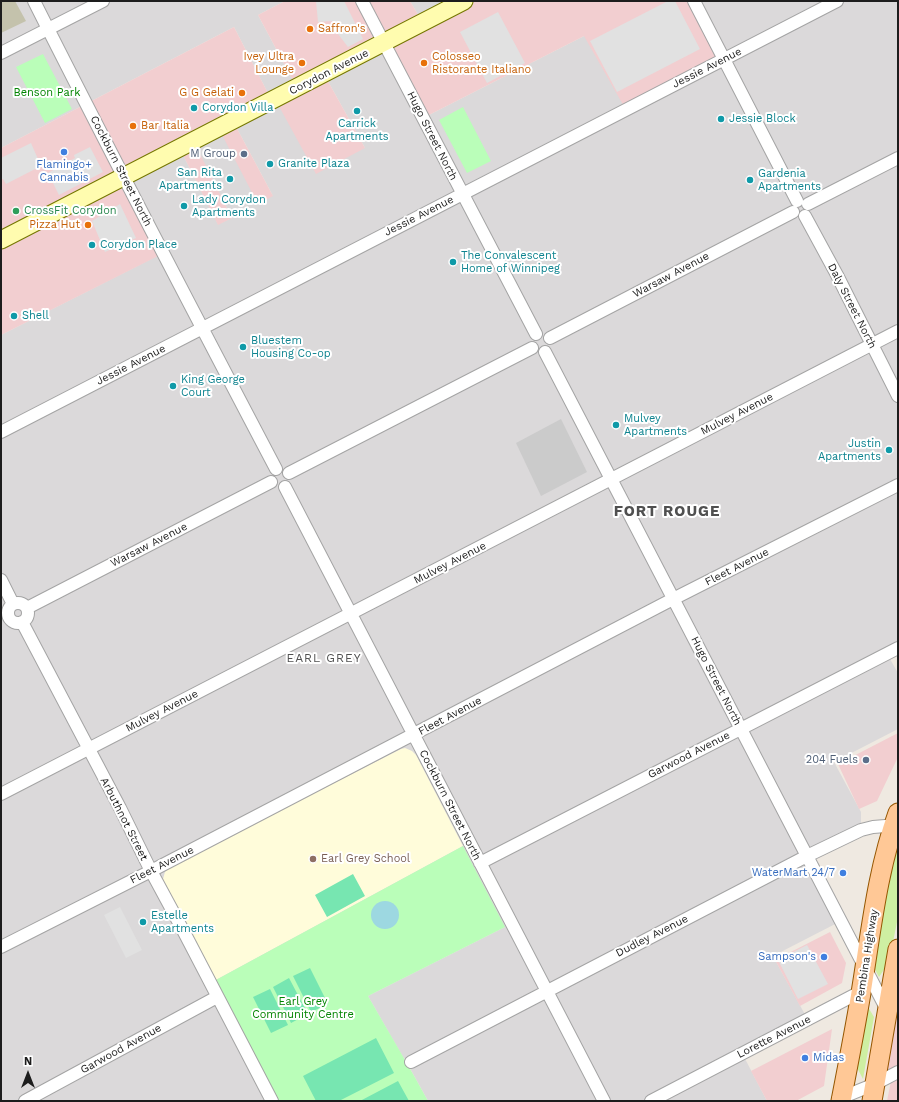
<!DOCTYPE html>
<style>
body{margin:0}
#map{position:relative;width:899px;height:1102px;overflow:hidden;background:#efe9e1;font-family:"Work Sans",sans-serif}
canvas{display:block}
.frame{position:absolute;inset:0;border:2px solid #1d1d1d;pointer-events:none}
.north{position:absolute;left:8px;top:1054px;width:40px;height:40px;-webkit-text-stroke:3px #fff;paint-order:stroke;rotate:0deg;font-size:11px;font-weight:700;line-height:16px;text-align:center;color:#1d1d1d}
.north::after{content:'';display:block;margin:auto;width:14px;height:18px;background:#1d1d1d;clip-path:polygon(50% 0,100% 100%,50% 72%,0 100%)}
</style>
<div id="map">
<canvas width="899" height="1102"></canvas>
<div class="frame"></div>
<div class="north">N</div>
</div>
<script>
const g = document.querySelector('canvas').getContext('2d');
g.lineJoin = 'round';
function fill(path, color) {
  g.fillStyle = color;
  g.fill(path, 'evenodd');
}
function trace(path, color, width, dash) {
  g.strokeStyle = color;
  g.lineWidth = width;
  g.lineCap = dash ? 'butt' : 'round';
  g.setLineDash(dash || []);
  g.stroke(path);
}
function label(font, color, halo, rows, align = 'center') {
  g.font = font + ' "Work Sans",sans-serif';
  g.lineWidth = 4;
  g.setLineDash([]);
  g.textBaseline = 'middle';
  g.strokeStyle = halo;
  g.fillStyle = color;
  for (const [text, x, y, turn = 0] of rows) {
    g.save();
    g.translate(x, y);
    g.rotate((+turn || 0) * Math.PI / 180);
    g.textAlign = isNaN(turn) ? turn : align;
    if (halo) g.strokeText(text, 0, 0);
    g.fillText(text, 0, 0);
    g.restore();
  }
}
fill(new Path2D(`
 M1,1H285L258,15L297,88L276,99L283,112L365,148L324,74L384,43L423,118L584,36L694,1H898V646L886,652L898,673V729L834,762L861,812V830L807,856L841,921L773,956L808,1020L742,1053L767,1101H428L407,1063L400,1052L368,996L505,927L214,981L278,1101H1V335L163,253L124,177L180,149L218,224L232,218L193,142L219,128L273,196L233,121L272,101L234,27L1,148Z
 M410,1H441L446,10L423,23Z`), '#dbd9da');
fill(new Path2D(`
 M285,1H410L423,23L446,11L441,1H694L724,59L626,110L584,36L423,118L384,43L324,74L365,148L316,174L275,99L297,88L258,15Z
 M234,27L272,101L233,121L273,196L258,204L219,129L194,142L232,218L218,225L180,149L124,177L164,253L1,335V148Z
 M898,733V757L877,801L859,809L838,764Z
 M830,932L846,963L842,983L800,1006L775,960Z
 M898,949V1101H887L892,1076L875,1084Z
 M832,1029L824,1086L796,1101H767L751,1071Z`), '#f2ced0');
fill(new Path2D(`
 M405,748L412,751L416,755L463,846L214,981L163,879L165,872L169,867L401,749Z`), '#fffcda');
fill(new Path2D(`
 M561,419L587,472L541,496L516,443Z`), '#cbcbcb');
fill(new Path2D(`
 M1,1H15L26,21L1,33Z`), '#c4c2ac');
fill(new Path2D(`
 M898,832V917L889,962L879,977L872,964Z
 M865,1002L874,1017L863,1079L854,1062Z`), '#ceefa2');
fill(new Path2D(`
 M43,54L72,109L45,123L16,67Z
 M463,107L491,161L467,173L439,120Z
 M463,846L505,927L368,996C388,1031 409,1066 428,1101H278L214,981Z`), '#bafeb9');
fill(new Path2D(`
 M353,874L365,896L327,917L315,895Z
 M310,968L328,1004L311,1012L293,976Z
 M289,978L308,1014L291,1023L273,987Z
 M270,989L288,1025L271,1033L253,997Z
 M376,1038L394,1073L339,1101H316L303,1076Z
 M398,1081L409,1101H360Z`), '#77e6b1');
fill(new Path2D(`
 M316,1H344L363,39L348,47L338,34L332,21L318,22Z
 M668,1H675L700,49L617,92L590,41Z
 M498,12L525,63L487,83L460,32Z
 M31,143L41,166L6,184L3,179H1V158Z
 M90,147L103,172L59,195L48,173L75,158L74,155Z
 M120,204L136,238L105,252L92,221Z
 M120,907L142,950L126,958L104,915Z
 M807,945L828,984L798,999L778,960Z`), '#e1e1e1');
fill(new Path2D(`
 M371 915a14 14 0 1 1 28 0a14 14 0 1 1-28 0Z`), '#9dd8e1');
const street = new Path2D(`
 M34,1C113,158 194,313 276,469
 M362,1L536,334
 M694,1L797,201
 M1,53L103,1
 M808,204L898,158
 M805,216L837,275L898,396
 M550,338L793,212
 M545,352L887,1010
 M1,432L837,1
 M289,473L532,348
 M285,487L604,1101
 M1,580L13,604
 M8 613a10 10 0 1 1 20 0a10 10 0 1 1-20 0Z
 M27,608L271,482
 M22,622L120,808L151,871L185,934L272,1101
 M1,794L898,331
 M480,863L898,648
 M1,947L151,871L673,599L898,485
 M411,1062L807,856L861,830L873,827L898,825
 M838,1099L875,1084L898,1072
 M25,1101L217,997
 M651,1101L864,990`);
const secondary = new Path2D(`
 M1,240L464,1`);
const primary = new Path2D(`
 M841,1101C848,1065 855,1029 861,993C871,932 877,871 898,813
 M872,1101L898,949`);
trace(street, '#a4a4a4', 14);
trace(secondary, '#757700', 19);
trace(primary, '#955600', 21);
trace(street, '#fff', 12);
trace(secondary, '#fffcaf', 17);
trace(primary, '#ffc896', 19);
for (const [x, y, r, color] of [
 [310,29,4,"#e8710a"],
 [302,63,4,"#e8710a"],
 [424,63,4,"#e8710a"],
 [242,93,4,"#e8710a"],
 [194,108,4,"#0f9aa8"],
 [357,111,4,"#0f9aa8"],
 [721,119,4,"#0f9aa8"],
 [133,126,4,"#e8710a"],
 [64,152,4,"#3f7fe0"],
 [244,154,4,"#5c6f8a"],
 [270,164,4,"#0f9aa8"],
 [230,179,4,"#0f9aa8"],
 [750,180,4,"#0f9aa8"],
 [184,206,4,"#0f9aa8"],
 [16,211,4,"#2e9e5b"],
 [88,225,4,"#e8710a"],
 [92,245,4,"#0f9aa8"],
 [453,262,4,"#0f9aa8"],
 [14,316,4,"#0f9aa8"],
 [243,347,4,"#0f9aa8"],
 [173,386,4,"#0f9aa8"],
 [616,425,4,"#0f9aa8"],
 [889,450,4,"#0f9aa8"],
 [866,760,4,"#5c6f8a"],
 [313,859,4,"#8d6e63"],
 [843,873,4,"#3f7fe0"],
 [143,922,4,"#0f9aa8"],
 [824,957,4,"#3f7fe0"],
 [805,1058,4,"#3f7fe0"]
]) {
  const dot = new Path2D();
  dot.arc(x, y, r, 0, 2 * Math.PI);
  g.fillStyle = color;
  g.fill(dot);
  trace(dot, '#fff', 1.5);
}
label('11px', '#c56008', '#fff', [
 ["Saffron's",318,29],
 ["Ivey Ultra",294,57,"right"],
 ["Lounge",294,70,"right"],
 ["Colosseo",432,57],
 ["Ristorante Italiano",432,70],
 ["G G Gelati",234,93,"right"],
 ["Bar Italia",141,126],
 ["Pizza Hut",80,225,"right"]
], 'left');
label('11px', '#1d1d1d', '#fff', [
 ["Jessie Avenue",707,68,-27],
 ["Corydon Avenue",329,72,-27],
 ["Hugo Street North",432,136,63],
 ["Cockburn Street North",121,171,63],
 ["Jessie Avenue",419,216,-27],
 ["Warsaw Avenue",671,275,-28],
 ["Daly Street North",852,306,63],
 ["Jessie Avenue",131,365,-27],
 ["Mulvey Avenue",737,414,-27],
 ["Warsaw Avenue",149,545,-27],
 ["Mulvey Avenue",450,563,-27],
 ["Fleet Avenue",737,567,-27],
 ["Hugo Street North",716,681,63],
 ["Mulvey Avenue",162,711,-27],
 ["Fleet Avenue",450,716,-28],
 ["Garwood Avenue",689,755,-27],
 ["Cockburn Street North",450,805,63],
 ["Arbuthnot Street",124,819,63],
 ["Fleet Avenue",162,865,-27],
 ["Dudley Avenue",652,936,-27],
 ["Pembina Highway",867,956,-81],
 ["Lorette Avenue",774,1037,-27],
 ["Garwood Avenue",121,1049,-29]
]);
label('11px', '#028401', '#fff', [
 ["Benson Park",47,93],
 ["Earl Grey",303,1002],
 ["Community Centre",303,1015]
]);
label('11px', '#0d838f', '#fff', [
 ["Corydon Villa",202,108],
 ["Jessie Block",729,119],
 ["Carrick",357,124,"center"],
 ["Apartments",357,137,"center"],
 ["Granite Plaza",278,164],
 ["San Rita",222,173,"right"],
 ["Apartments",222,186,"right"],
 ["Gardenia",758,174],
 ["Apartments",758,187],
 ["Lady Corydon",192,200],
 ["Apartments",192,213],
 ["Corydon Place",100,245],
 ["The Convalescent",461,256],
 ["Home of Winnipeg",461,269],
 ["Shell",22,316],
 ["Bluestem",251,341],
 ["Housing Co-op",251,354],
 ["King George",181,380],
 ["Court",181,393],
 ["Mulvey",624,419],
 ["Apartments",624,432],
 ["Justin",881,444,"right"],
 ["Apartments",881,457,"right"],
 ["Estelle",151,916],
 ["Apartments",151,929]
], 'left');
label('11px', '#4e5e75', '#fff', [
 ["M Group",236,154],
 ["204 Fuels",858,760]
], 'right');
label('11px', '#366cbe', '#fff', [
 ["Flamingo+",64,165,"center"],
 ["Cannabis",64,178,"center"],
 ["WaterMart 24/7",835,873],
 ["Sampson's",816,957],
 ["Midas",813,1058,"left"]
], 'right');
label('11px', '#27864d', '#fff', [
 ["CrossFit Corydon",24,211]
], 'left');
label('11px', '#785e54', '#fff', [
 ["Earl Grey School",321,859]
], 'left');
g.letterSpacing = '1px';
label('12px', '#505050', '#fff', [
 ["EARL GREY",324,658]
]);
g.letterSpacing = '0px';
g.letterSpacing = '1px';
label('bold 15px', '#505050', '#fff', [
 ["FORT ROUGE",667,512]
]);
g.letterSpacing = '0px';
</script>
